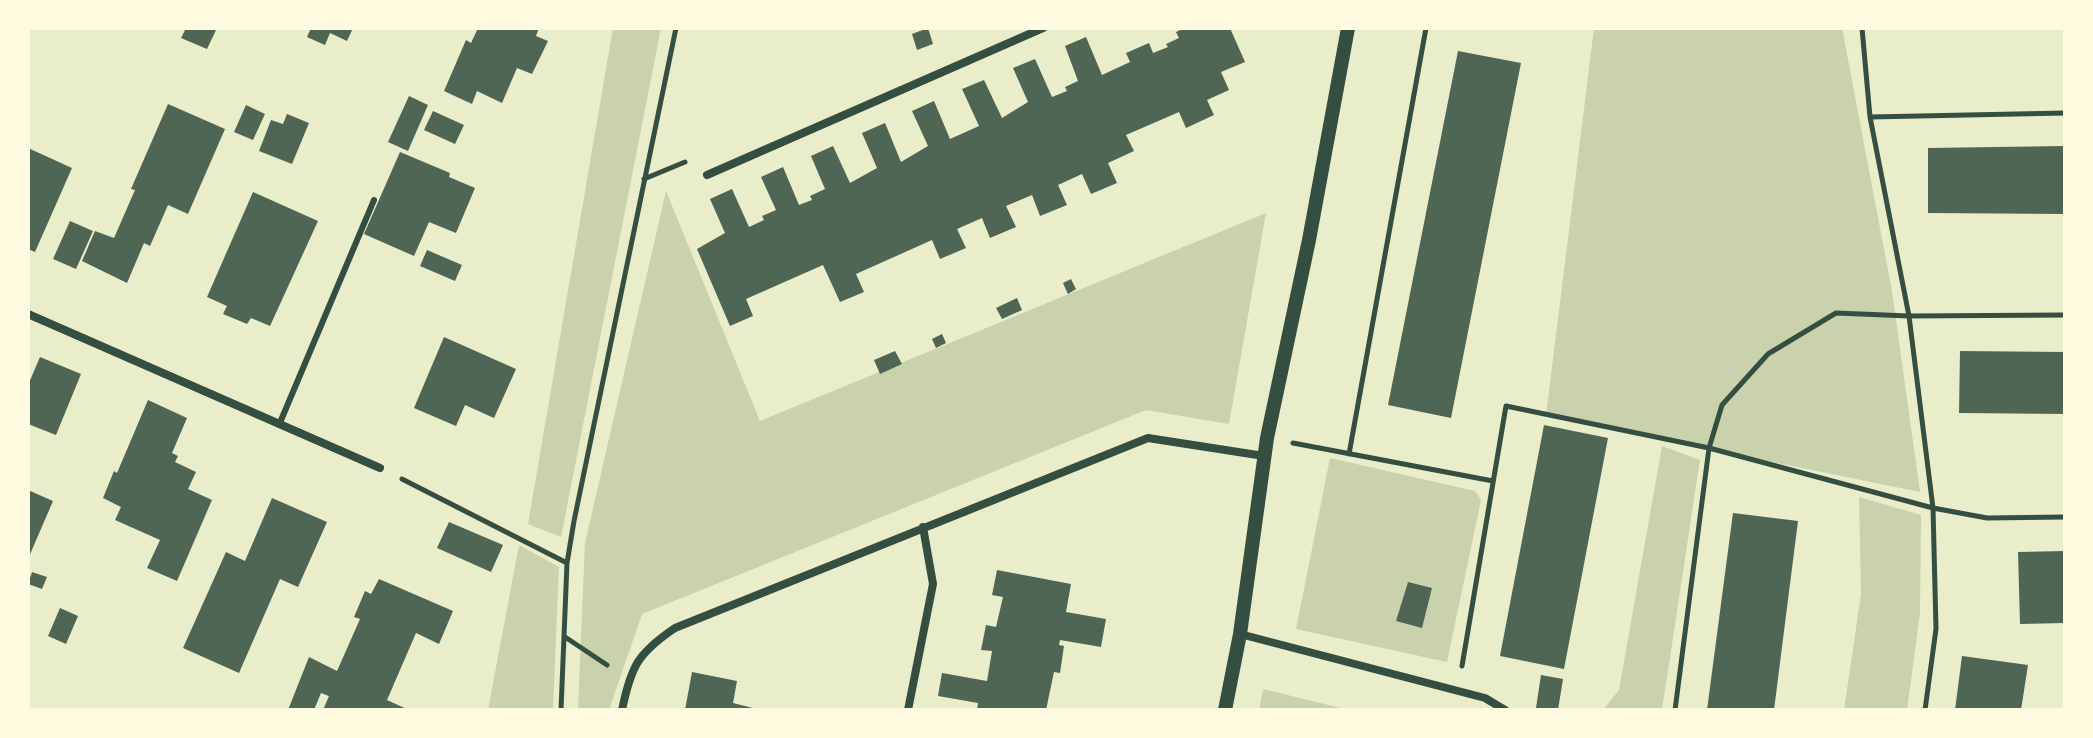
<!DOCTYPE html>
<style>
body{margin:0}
#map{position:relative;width:2093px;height:738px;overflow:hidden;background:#e9edc9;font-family:Barlow,sans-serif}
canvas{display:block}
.frame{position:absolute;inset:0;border:30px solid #fefae0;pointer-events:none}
</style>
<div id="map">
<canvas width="2093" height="738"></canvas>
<div class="frame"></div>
</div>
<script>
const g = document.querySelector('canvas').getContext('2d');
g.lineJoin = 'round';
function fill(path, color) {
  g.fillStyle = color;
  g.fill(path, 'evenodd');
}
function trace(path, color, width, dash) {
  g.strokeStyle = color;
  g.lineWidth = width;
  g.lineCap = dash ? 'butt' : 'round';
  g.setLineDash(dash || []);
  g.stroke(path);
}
fill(new Path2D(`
 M613,28H661L561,537L528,524Z
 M1594,28H1842L1892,291L1920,492L1546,416Z
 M666,191L760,421L1266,213L1229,424L1146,410L642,614L609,710H578L585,543Z
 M1662,446L1700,460L1662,710H1603L1619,690Z
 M1330,458L1475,491L1481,500L1447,662L1296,629Z
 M1859,497L1921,515L1920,613L1907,710H1844L1861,594Z
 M519,545L559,567L553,710H488Z
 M1263,689L1349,710H1259Z`), '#cad2ad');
fill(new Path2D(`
 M186,28H217L207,49L181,38Z
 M311,28H353L347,41L330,33L325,45L307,37Z
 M478,28H539L536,36L548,41L532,74L517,68L502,103L477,91L472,104L444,91L466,40L471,43Z
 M928,28L933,44L917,50L912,34Z
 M1184,28H1230L1245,62L1221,72L1229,90L1207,100L1214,115L1186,128L1179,112L1126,135L1134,151L1108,163L1117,183L1091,194L1082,174L1058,185L1067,205L1040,216L1032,195L1006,206L1016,227L990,238L982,218L957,229L966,248L940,259L932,240L856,274L864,292L840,302L823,265L746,299L753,316L730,326L697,249L725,233L710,199L732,189L749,227L764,220L762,216L776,210L761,177L783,167L799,205L812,200L810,196L825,189L811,156L833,146L850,183L877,168L862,133L885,123L901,162L928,146L912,111L934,101L950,139L979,126L962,89L984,80L1002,118L1028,102L1013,68L1035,59L1052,97L1067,91L1065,87L1078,81L1065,46L1086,37L1102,75L1130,62L1126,53L1149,43L1153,53L1168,47L1166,44L1179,38L1176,32Z
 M1458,51L1521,63L1451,418L1388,405Z
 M409,96L428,105L408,151L388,142Z
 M168,104L225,129L188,214L168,205L150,246L144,243L127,283L82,261L95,231L114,238L135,190L131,189Z
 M246,105L265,114L253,140L234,132Z
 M433,111L464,125L455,144L424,130Z
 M287,114L309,123L292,164L259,151L271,120L283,124Z
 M2065,146V214L1928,213V148Z
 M28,148L72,168L35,252L28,249Z
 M400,152L450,173L449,177L475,188L456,233L429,222L414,256L364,234Z
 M253,192L318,221L270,326L251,318L247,324L223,314L227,306L207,297Z
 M70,221L93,231L76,269L53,259Z
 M427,250L462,265L455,281L420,266Z
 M1071,279L1076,289L1068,294L1063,283Z
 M1017,298L1022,310L1002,319L996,308Z
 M942,334L946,343L936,348L932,339Z
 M444,337L516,369L494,418L465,405L456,426L414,408Z
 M895,351L902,364L880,374L874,360Z
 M1960,351L2065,352V414L1959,413Z
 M40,357L81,374L56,435L28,424V385Z
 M148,400L187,418L172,453L178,456L175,462L196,472L188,489L212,500L177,581L147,568L160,540L115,520L121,507L103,498L114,471L117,473Z
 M1544,425L1608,438L1564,669L1500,656Z
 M28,490L53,501L28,559Z
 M272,498L327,522L298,587L280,579L239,673L183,648L226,552L245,561Z
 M1733,513L1798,521L1774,710H1707Z
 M449,522L503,545L491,572L437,548Z
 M2065,551V623L2020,624L2018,552Z
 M997,570L1071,584L1066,612L1106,619L1101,647L1060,640L1059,645L1064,646L1060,673L1054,672L1046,710H977L978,703L938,696L942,673L987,681L992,651L981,650L986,625L996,627L1003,597L992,595Z
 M32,572L47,577L42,589L28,584Z
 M379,579L453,611L439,644L416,633L387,700L409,710H323L329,696L321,693L314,710H288L309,657L337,671L360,619L354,617L365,591L371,594Z
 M1408,582L1432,588L1422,628L1396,621Z
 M60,608L78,616L66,644L48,636Z
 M1962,656L2028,665L2021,710H1955Z
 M692,672L737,681L733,703L761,710H685Z
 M1541,675L1563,679L1558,710L1536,708Z`), '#4f6655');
trace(new Path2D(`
 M1862,28L1870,117L1909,316L1933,508L1936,629L1925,710
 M1870,117L2065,113
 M644,179L685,162
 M1293,443L1493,481
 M1349,454L1426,28
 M402,479L567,563
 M565,637L607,665
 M1462,666L1506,406L1709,448L1933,508L1987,518L2065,517
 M561,710L567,563L574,521L676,28
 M1675,710L1709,448L1722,405L1768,354L1836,313L1909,316L2065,315`), '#344e41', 5);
trace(new Path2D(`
 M279,425L374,200`), '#344e41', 6);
trace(new Path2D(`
 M707,175L1043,28
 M28,314L380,468
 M1240,634L1485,698L1505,710
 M622,710C631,666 638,653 675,628L1148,438L1264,456
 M908,710L933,584L923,527`), '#344e41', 8);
trace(new Path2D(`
 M1225,710L1240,634L1267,438L1309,240L1348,28`), '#344e41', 14);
</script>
